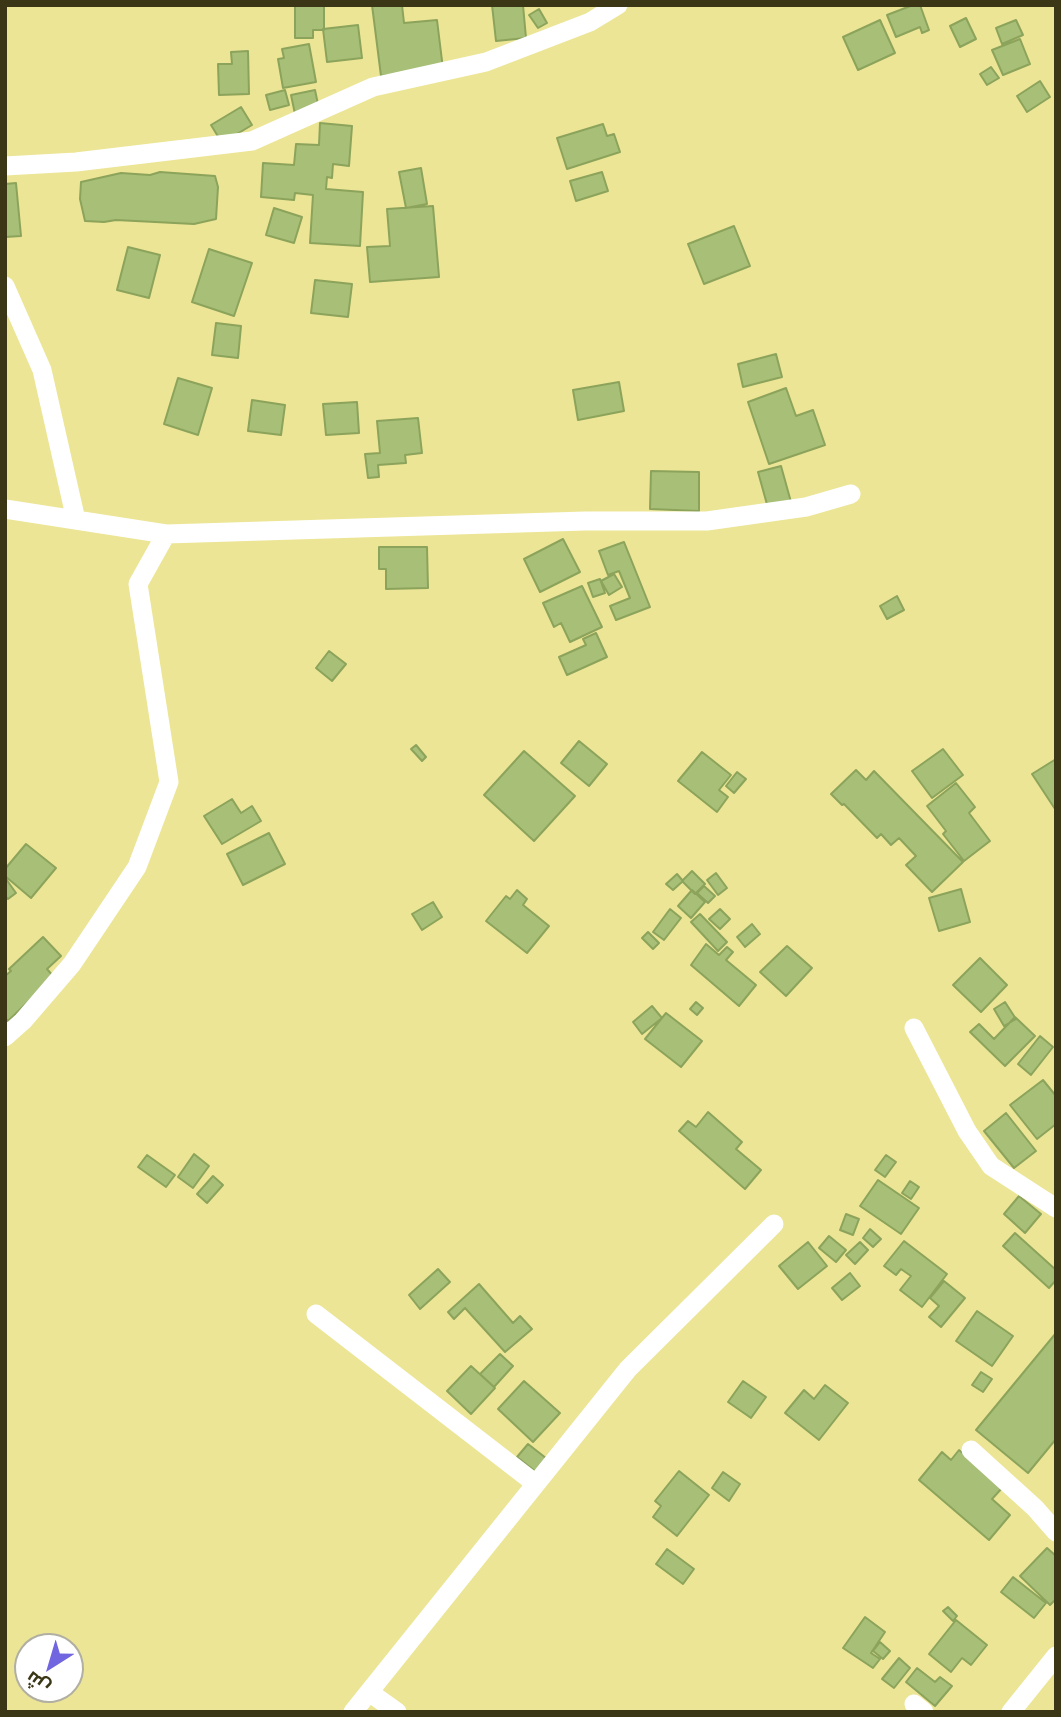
<!DOCTYPE html>
<meta charset="utf-8">
<style>
body{margin:0}
#map{position:relative;width:1061px;height:1717px;overflow:hidden;background:#ece595;font-family:Commissioner,Cairo,sans-serif}
canvas{display:block}
.frame{position:absolute;inset:0;border:7px solid #3a3616;pointer-events:none}
.north{position:absolute;left:14px;top:1633px;width:70px;height:70px;box-sizing:border-box;background:#fff;border:2px solid #b0afa2;border-radius:50%;rotate:217deg;font-size:19px;font-weight:700;line-height:28px;text-align:center;color:#3a3616}
.north::after{content:'';display:block;margin:auto;width:24px;height:32px;background:#7266e0;clip-path:polygon(50% 0,100% 100%,50% 72%,0 100%)}
</style>
<div id="map">
<canvas width="1061" height="1717"></canvas>
<div class="frame"></div>
<div class="north">ش</div>
</div>
<script>
const g = document.querySelector('canvas').getContext('2d');
g.lineJoin = 'round';
function fill(path, color) {
  g.fillStyle = color;
  g.fill(path, 'evenodd');
}
function trace(path, color, width, dash) {
  g.strokeStyle = color;
  g.lineWidth = width;
  g.lineCap = dash ? 'butt' : 'round';
  g.setLineDash(dash || []);
  g.stroke(path);
}
const building = new Path2D(`
 M295,5H324V30H313V38H295Z
 M372,5H402L404,23L437,20L443,69L381,76Z
 M492,5H523L526,38L496,41Z
 M913,5H920L929,30L922,33L920,27L896,37L887,15Z
 M539,9L547,23L538,28L529,15Z
 M966,18L976,39L960,47L950,26Z
 M880,20L895,53L858,70L843,37Z
 M1016,20L1023,35L1002,44L996,28Z
 M358,25L362,58L327,62L323,29Z
 M1020,39L1030,64L1003,75L992,50Z
 M309,44L316,82L283,88L278,59L284,58L282,49Z
 M248,51L249,94L219,95L218,64H232L231,52Z
 M991,67L999,78L987,85L980,74Z
 M1040,81L1050,97L1027,112L1017,96Z
 M285,90L289,105L270,110L266,95Z
 M315,90L319,109L295,114L291,95Z
 M241,107L252,125L222,143L211,125Z
 M320,123L352,126L349,166L333,164L332,178L327,177L326,189L363,192L360,246L310,243L313,195L295,193L294,200L261,197L263,163L294,165L296,144L319,145Z
 M603,124L607,136L614,134L620,152L567,169L557,138Z
 M421,168L427,204L406,208L399,172Z
 M160,172L215,176L218,187L216,219L194,224L116,220L104,222L85,221L80,199L81,182L121,173L150,175Z
 M602,172L608,191L576,201L570,181Z
 M16,183L21,236L5,237V184Z
 M433,206L439,277L370,282L367,247L390,246L387,209Z
 M274,208L302,217L294,243L266,235Z
 M734,226L750,266L704,284L688,244Z
 M128,247L160,255L149,298L117,290Z
 M209,249L252,263L234,316L192,302Z
 M315,280L352,284L348,317L311,313Z
 M216,323L241,326L238,358L212,355Z
 M776,354L782,377L743,387L738,364Z
 M178,378L212,388L198,435L164,424Z
 M619,382L624,411L578,420L573,390Z
 M786,388L796,416L813,410L825,445L769,464L748,402Z
 M252,400L285,405L281,435L248,431Z
 M357,402L359,433L326,435L323,404Z
 M418,418L422,453L405,455L406,463L378,465L379,477L368,478L365,454L380,453L377,421Z
 M781,466L791,502L768,508L758,472Z
 M651,471L699,472V511L650,509Z
 M563,539L580,572L540,592L524,559Z
 M624,542L650,607L616,620L610,606L630,598L619,571L608,575L599,551Z
 M379,547H427L428,588L386,589V569H379Z
 M614,574L622,587L609,595L601,581Z
 M600,579L605,593L593,597L588,583Z
 M582,586L602,627L570,642L561,623L554,627L543,603Z
 M897,596L904,610L887,619L880,606Z
 M596,633L607,657L567,675L559,657L586,645L583,639Z
 M329,651L346,664L332,681L316,668Z
 M579,741L607,764L589,786L561,763Z
 M416,745L426,757L422,761L411,749Z
 M943,749L963,775L932,798L912,771Z
 M524,751L575,796L534,841L484,795Z
 M702,752L731,775L719,790L728,797L717,812L678,781Z
 M1056,759V808L1055,809L1032,774Z
 M856,770L866,780L874,771L963,862L932,892L906,865L916,856L899,838L891,845L881,834L877,838L844,804L842,805L831,794Z
 M737,772L746,779L734,793L726,786Z
 M956,783L975,807L969,813L990,841L964,861L943,834L946,831L927,806Z
 M232,799L241,813L252,806L261,821L222,844L204,816Z
 M269,833L285,864L243,885L227,854Z
 M26,844L56,868L31,898L5,876V869Z
 M692,871L705,884L695,894L682,881Z
 M716,873L727,888L718,895L707,880Z
 M677,874L683,881L673,890L666,884Z
 M6,879L16,893L8,899L5,896Z
 M704,886L715,896L708,903L697,893Z
 M961,889L970,922L939,931L929,898Z
 M517,890L527,899L523,905L549,926L527,953L486,921L506,896L510,899Z
 M692,890L705,902L691,918L678,906Z
 M433,902L442,917L422,930L412,914Z
 M670,909L681,918L664,940L653,932Z
 M720,909L730,919L720,929L709,919Z
 M700,914L727,942L718,951L691,922Z
 M752,924L760,934L745,947L737,937Z
 M648,932L659,943L653,949L642,938Z
 M43,937L61,956L47,969L54,977L8,1021L5,1018V976L11,971L9,969Z
 M706,944L719,955L727,947L733,952L726,960L756,985L739,1006L691,965Z
 M787,946L812,968L786,996L760,972Z
 M980,958L1007,985L981,1012L953,985Z
 M696,1002L703,1008L697,1015L690,1009Z
 M1005,1002L1016,1019L1004,1026L994,1009Z
 M652,1006L662,1018L642,1034L633,1022Z
 M666,1013L702,1041L681,1067L645,1039Z
 M1015,1017L1035,1036L1005,1066L970,1032L979,1024L994,1039Z
 M1040,1036L1053,1047L1031,1075L1018,1064Z
 M1043,1080L1056,1096V1124L1037,1139L1010,1105Z
 M708,1112L742,1142L736,1149L761,1170L745,1189L679,1131L688,1121L696,1127Z
 M1006,1113L1036,1151L1014,1168L984,1131Z
 M194,1154L209,1166L193,1188L178,1177Z
 M147,1155L175,1175L166,1187L138,1167Z
 M886,1155L896,1162L885,1177L875,1170Z
 M213,1176L223,1185L207,1203L197,1194Z
 M878,1180L919,1208L901,1234L860,1206Z
 M910,1181L919,1187L911,1199L902,1193Z
 M1019,1196L1041,1214L1025,1233L1004,1214Z
 M846,1214L859,1219L853,1235L840,1230Z
 M870,1229L881,1239L873,1247L863,1238Z
 M1015,1233L1056,1270V1280L1049,1288L1003,1246Z
 M829,1236L846,1250L836,1262L819,1248Z
 M904,1241L947,1274L922,1307L900,1290L911,1276L901,1269L896,1275L884,1266Z
 M808,1242L827,1266L798,1289L779,1266Z
 M860,1242L868,1250L855,1264L846,1255Z
 M438,1269L450,1282L420,1309L409,1295Z
 M850,1273L860,1286L842,1300L832,1288Z
 M944,1281L965,1298L941,1327L929,1317L939,1306L930,1298Z
 M479,1284L513,1323L520,1316L532,1329L505,1352L465,1308L454,1319L448,1312Z
 M977,1311L1013,1336L992,1366L956,1341Z
 M1056,1333V1439L1028,1473L976,1430Z
 M500,1354L513,1366L494,1387L480,1374Z
 M471,1366L495,1388L471,1414L447,1391Z
 M981,1372L992,1379L983,1392L972,1385Z
 M524,1381L560,1413L533,1442L498,1409Z
 M743,1381L766,1397L751,1418L728,1402Z
 M825,1385L848,1403L819,1440L785,1413L804,1390L814,1399Z
 M528,1444L551,1462L541,1476L517,1457Z
 M959,1450L1003,1487L992,1499L1010,1515L989,1540L919,1480L942,1452L951,1460Z
 M679,1471L709,1495L677,1536L653,1517L661,1506L655,1501Z
 M723,1472L740,1484L729,1501L712,1488Z
 M1047,1548L1056,1556V1599L1050,1605L1020,1576Z
 M667,1549L694,1569L683,1584L656,1564Z
 M1013,1577L1046,1603L1034,1618L1001,1592Z
 M948,1607L957,1616L953,1621L943,1611Z
 M865,1617L885,1632L871,1653L880,1659L873,1668L843,1648Z
 M956,1620L987,1645L971,1665L962,1658L951,1672L929,1654Z
 M880,1642L890,1651L883,1659L873,1651Z
 M899,1658L910,1668L894,1688L882,1679Z
 M917,1668L935,1682L940,1677L952,1686L935,1706L906,1682Z`);
fill(building, '#a7bf76');
trace(building, '#8ca35b', 2);
trace(new Path2D(`
 M5,166L76,162L252,141L373,87L486,62L590,22L618,5
 M5,286L42,370L76,520
 M5,509L166,534
 M914,1028L967,1131L991,1166L1056,1208
 M5,1037L23,1021L72,964L137,867L169,782L138,584L166,534L585,521H707L806,507L851,494
 M316,1314L536,1484
 M971,1450L1035,1508L1056,1532
 M369,1692L397,1712
 M914,1704L924,1712
 M353,1712L628,1369L774,1224
 M1011,1712L1056,1656`), '#fff', 19);
</script>
